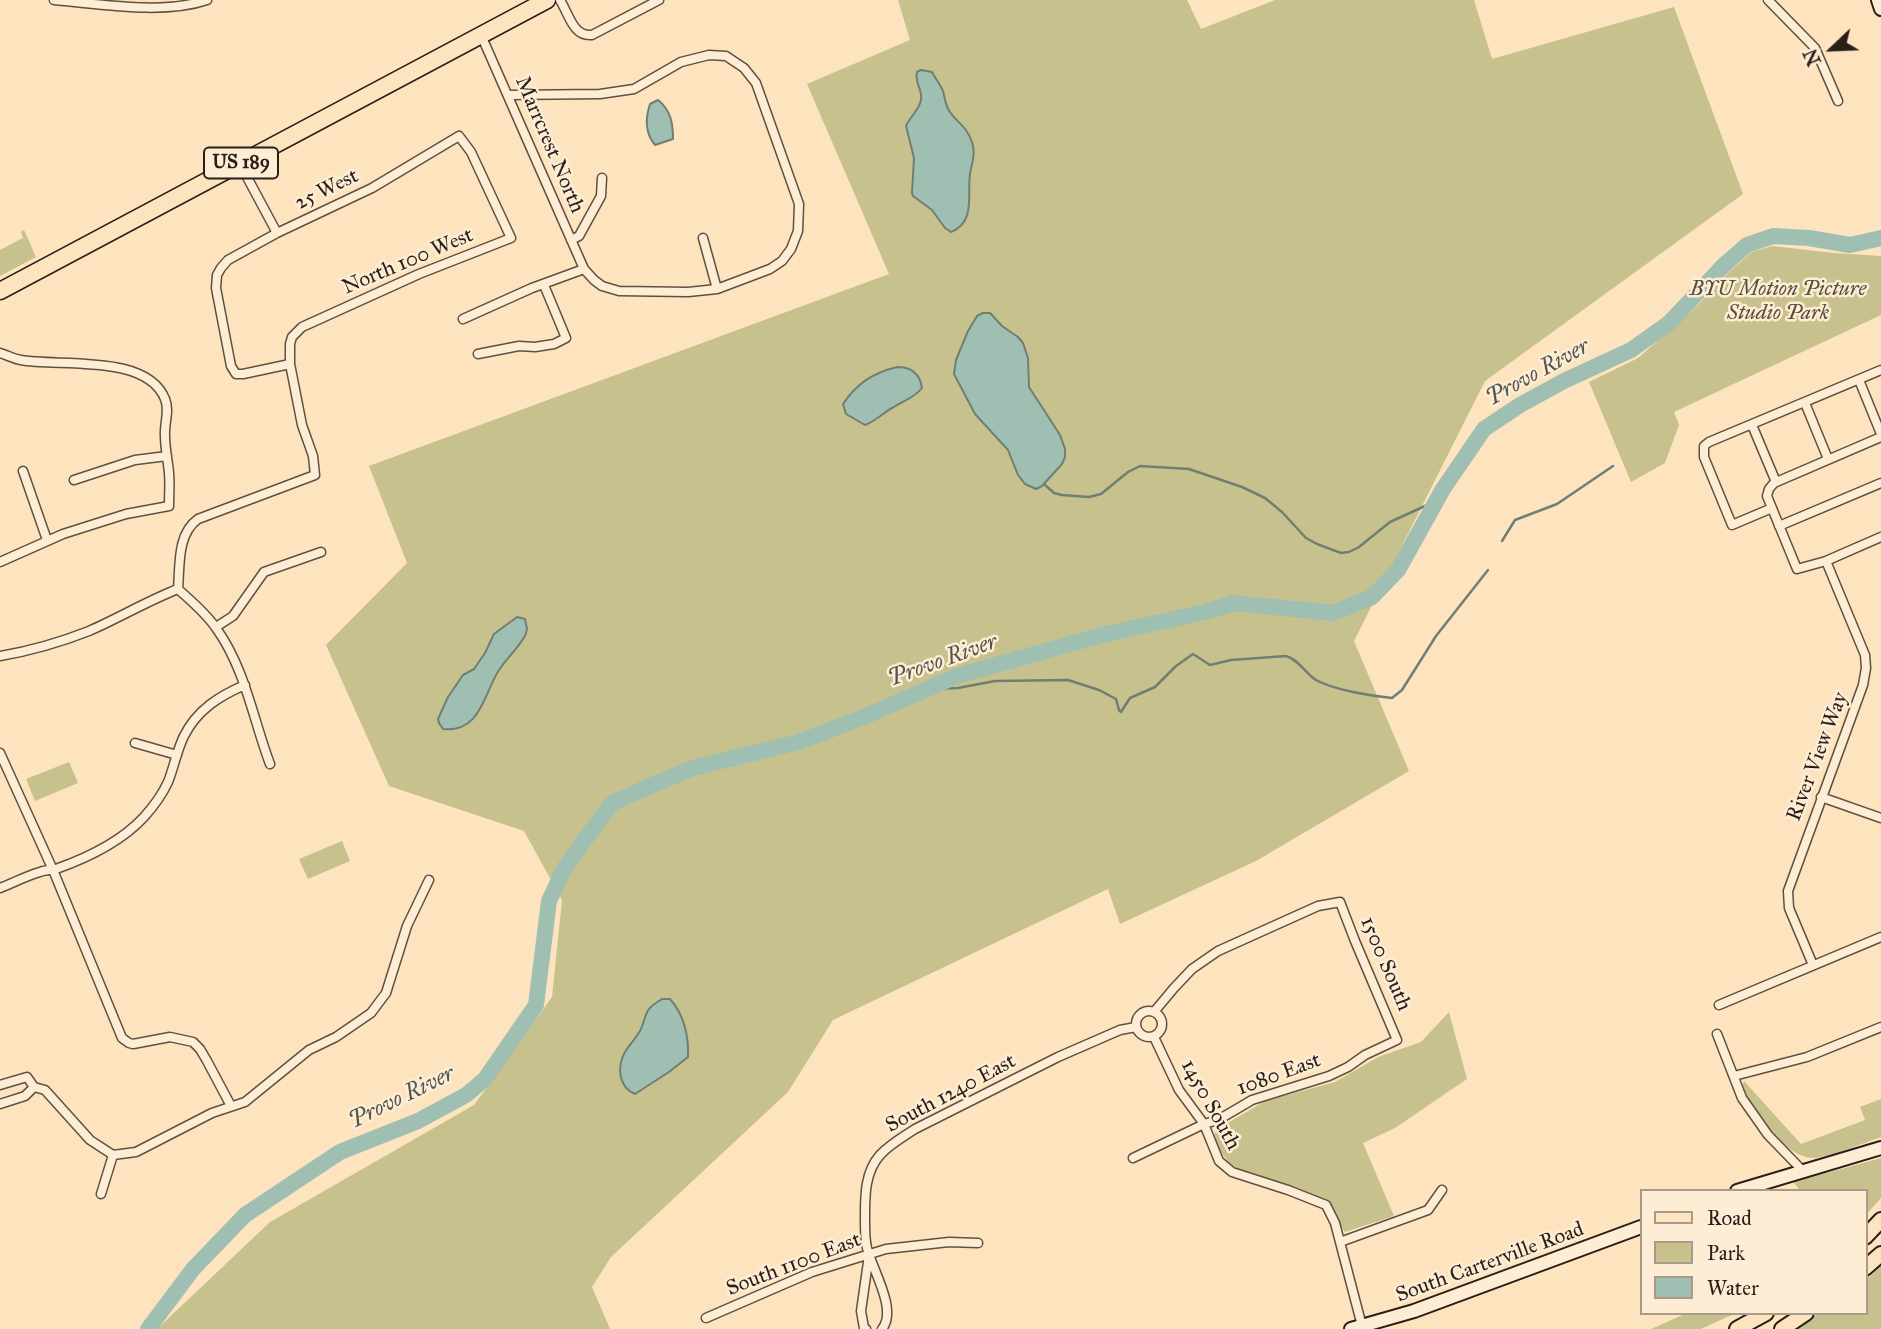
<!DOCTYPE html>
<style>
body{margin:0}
#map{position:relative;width:1881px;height:1329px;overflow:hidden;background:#fde4bf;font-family:"IM FELL Great Primer",serif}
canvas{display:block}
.legend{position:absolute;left:1640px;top:1189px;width:228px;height:126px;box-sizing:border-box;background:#feedd5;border:2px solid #a99a89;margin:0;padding:9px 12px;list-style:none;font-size:21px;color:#291e18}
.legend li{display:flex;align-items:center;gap:14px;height:35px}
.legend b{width:35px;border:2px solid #a99a89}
.north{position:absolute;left:1797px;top:14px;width:70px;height:70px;-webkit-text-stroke:5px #feedd5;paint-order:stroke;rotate:247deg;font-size:19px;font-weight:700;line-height:28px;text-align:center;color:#291e18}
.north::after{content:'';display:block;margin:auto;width:24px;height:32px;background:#291e18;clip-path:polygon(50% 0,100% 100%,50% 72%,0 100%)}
</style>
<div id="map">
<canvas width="1881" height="1329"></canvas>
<ul class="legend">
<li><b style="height:9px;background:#fde4bf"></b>Road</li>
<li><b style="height:19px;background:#c7c28d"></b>Park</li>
<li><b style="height:19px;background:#9fbfb2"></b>Water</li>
</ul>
<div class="north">N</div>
</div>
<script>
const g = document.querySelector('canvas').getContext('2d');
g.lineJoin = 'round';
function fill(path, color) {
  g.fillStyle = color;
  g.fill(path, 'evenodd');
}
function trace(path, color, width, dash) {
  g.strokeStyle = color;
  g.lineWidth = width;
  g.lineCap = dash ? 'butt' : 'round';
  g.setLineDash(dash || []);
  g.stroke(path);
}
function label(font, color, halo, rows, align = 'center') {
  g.font = font + ' "IM FELL Great Primer",serif';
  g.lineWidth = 5;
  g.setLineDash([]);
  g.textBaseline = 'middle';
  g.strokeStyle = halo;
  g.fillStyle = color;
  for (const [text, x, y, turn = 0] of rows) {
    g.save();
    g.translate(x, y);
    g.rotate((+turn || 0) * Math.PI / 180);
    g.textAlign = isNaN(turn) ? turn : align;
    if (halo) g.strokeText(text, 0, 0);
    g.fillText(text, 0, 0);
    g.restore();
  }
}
fill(new Path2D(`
 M898,0H1187L1201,29L1275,0H1474L1492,59L1674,7L1743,194L1485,381L1354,641L1409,771L1256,861L1120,924L1108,889L833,1020L788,1092L611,1257L592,1287L610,1329H157L270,1222L474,1105L552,997L562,900L524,831L389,786L326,645L407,563L369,466L889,274L807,84L910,40Z
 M24,230L36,257L0,276V250L23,238L21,232Z
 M1772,246L1834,253L1881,256V315L1674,412L1679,425L1665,463L1631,482L1589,382L1638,358L1695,308L1731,270L1752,252Z
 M69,762L78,783L35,801L26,779Z
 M342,841L350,861L308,879L299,859Z
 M1449,1012L1467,1079L1395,1128L1363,1143L1394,1216L1345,1232C1331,1215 1337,1208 1314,1196L1240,1170C1226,1162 1219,1151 1214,1136L1216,1130L1265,1101L1335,1082L1378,1057L1421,1042Z
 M1744,1081L1801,1144L1865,1120L1860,1107L1881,1099V1137C1864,1143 1829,1157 1813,1158C1786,1158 1756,1113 1743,1092L1742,1087Z
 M1881,1158V1198L1865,1216V1191H1800L1792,1180L1834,1171Z
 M1881,1266V1329H1796L1819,1313H1865V1281Z
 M1687,1313H1736L1701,1329H1651Z`), '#c7c28d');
const water = new Path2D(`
 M921,70L932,72C935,78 940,84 943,91C945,98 945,105 950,112C958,124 966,125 972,142C976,154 972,162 970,174C967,195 976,222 951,232L945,228L932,210L913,196L912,193L914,158L906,126C910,117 919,110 921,100C923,90 914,82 917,72Z
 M658,100C671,110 673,124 673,139L655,145C645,133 645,119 650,104Z
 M983,313H990L1002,326L1018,337L1023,343L1028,358L1029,387L1060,435L1065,449V457L1062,464L1042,486L1036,489L1025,484L1018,475L1008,450L975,414L954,374L956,360L968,331L977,316Z
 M897,367C911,367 920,374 922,388C914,398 905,400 894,407C884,412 876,421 865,425L846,414L843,404C857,383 873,373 897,367Z
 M517,617L525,619L527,629L525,636C518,648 507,658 499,670C484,693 481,733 443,729L439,723L438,719L448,697L463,675L474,669L485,653L494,634Z
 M662,999H670C684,1014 689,1037 688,1057L669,1072L635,1094C618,1087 617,1066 625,1052C630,1044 637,1037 641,1029C648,1011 644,1010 662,999Z`);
fill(water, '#9fbfb2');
trace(water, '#707f74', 2);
trace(new Path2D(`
 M1044,484L1054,493L1062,495L1089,497L1101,494L1128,472L1140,466L1189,469L1242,487L1265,498L1282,512L1306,538L1317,544L1341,553L1349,552L1359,547L1390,522L1436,501
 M1502,541L1515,520L1557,504L1613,466
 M926,689L958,688L995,681L1068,680L1099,690L1116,699L1119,710L1121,712L1130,698L1155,687L1176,666L1193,654L1210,665L1231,660L1286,656C1298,659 1305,673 1316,680C1334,690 1371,696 1392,698L1402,690L1436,636L1488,570`), '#707f74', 2.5);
trace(new Path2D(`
 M148,1329L193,1269L245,1215L340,1152L418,1121L466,1095L485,1079L536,1005L549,901L565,867L611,804L645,788L693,768L799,742L866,716L957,676L1102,635L1205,612L1234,603L1333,613L1372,597L1398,570L1443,489L1484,429L1520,405L1564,381L1631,350L1669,323L1725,264L1747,245L1773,236L1809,238L1850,245L1881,238`), '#9fbfb2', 16);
const street = new Path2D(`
 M54,0C101,4 163,15 207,0
 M560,0C569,14 573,37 592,35L659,0
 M1768,0L1815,48L1838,101
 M481,35L584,269L594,280L602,286L619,291L688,292L717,289L770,269L782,261L791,249L798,231L799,204L756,83L744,68L726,56L709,55L681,62L634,89L600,94L509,95
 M240,164L277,233
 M703,238L717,289
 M571,240L579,236L601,196L602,178
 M463,319L532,288L584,269
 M0,353C7,355 14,359 21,360C58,367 147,353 165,399C170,411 164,423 165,436C165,449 168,461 169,473C170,484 169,495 169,506L126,514L63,534L0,562
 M478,354L519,346L535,347L554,344L566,338L544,285
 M1859,380L1881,434
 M1805,403L1828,459
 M1752,425L1776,482
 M1881,437L1774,483L1769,489L1767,496L1797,569L1826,561L1881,537
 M23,471L47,540
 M74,480L135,460L167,456
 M1772,508L1732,525L1704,457V446L1709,442L1881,370
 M1779,526L1881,483
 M216,627L233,616L264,572L321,552
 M0,656C30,651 61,642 89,631C119,618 147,601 178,589
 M135,743L177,755
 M0,753L53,870L122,1038L129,1043L133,1044L170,1037L193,1042L200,1049L207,1061L231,1106
 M270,764C253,719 245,668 216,628C206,613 191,601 178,589C180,565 177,534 198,519L315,475L313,456L302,425L290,364V344L292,337L302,327L419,274L511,238L471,152L459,136L372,188L277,233L228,260L221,268L217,275L216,288L231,366L236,374H243L290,364
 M1821,797L1881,818
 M0,888C13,883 26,876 40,872C45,870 51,870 56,869C87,858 121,842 144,817C153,807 162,795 168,782C174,767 177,750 184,736C197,710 219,696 245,685
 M1813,965L1789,908L1788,891L1863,685L1866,668L1865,655L1826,561
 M1719,1005L1881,937
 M1136 1024a13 13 0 1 1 26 0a13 13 0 1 1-26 0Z
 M1717,1034L1742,1098L1768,1135L1802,1170
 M1154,1037L1179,1090L1204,1124L1219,1161L1232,1172L1288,1190L1326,1205L1335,1223L1362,1326
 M1734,1076L1807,1057L1881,1027
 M0,1085L27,1077L34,1087L45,1090L90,1140L113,1155L136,1152L212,1113L245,1102L309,1050L336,1037L371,1013L386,993L407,926L429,880
 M0,1104L25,1096L34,1087
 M1133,1158L1204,1124L1218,1120L1252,1100L1329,1076L1348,1067L1365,1055L1397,1040L1355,941L1340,902L1318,906L1218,951L1192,969L1174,988L1154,1012
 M101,1194L113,1155
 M1340,1242L1428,1210L1442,1190
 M706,1318L812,1272L886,1249L949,1242L978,1243
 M866,1329L864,1328L861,1311L869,1255
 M882,1329C898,1310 872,1269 867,1248C865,1240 865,1230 865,1221C865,1198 864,1173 880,1155C890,1144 903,1137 915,1129L1058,1057L1120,1030L1136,1027`);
const secondary = new Path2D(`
 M1878,0L1881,9
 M1737,1191L1881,1148
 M1351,1329L1414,1311L1641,1227`);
const primary = new Path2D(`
 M1865,1237L1881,1220
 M1865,1268L1881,1254
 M1737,1329L1766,1313
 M1782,1329L1806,1313`);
const highway = new Path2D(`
 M0,291L547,0`);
trace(street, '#5e5042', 11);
trace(secondary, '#291e18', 16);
trace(primary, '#291e18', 18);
trace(highway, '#291e18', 19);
trace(street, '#feedd5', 8);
trace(secondary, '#feedd5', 12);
trace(primary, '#fde4bf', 14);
trace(highway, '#fde4bf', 16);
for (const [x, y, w] of [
 [241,163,74]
]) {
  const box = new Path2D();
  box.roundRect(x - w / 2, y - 15.5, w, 31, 5);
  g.fillStyle = '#feedd5';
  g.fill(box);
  trace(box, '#291e18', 2);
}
label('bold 19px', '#291e18', null, [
 ["US 189",241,163]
]);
label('21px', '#291e18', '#feedd5', [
 ["Marrcrest North",549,145,67],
 ["25 West",327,190,-26],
 ["North 100 West",408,262,-23],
 ["River View Way",1818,757,-69],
 ["1500 South",1385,964,67],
 ["1080 East",1279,1075,-20],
 ["South 1240 East",951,1094,-28],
 ["1450 South",1210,1105,61],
 ["South Carterville Road",1490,1263,-20],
 ["South 1100 East",794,1265,-21]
]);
label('italic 21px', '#584f3b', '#feedd5', [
 ["BYU Motion Picture",1778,290],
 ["Studio Park",1778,314]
]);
label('italic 23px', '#52564e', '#feedd5', [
 ["Provo River",1538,373,-29],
 ["Provo River",943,661,-20],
 ["Provo River",402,1098,-26]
]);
</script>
